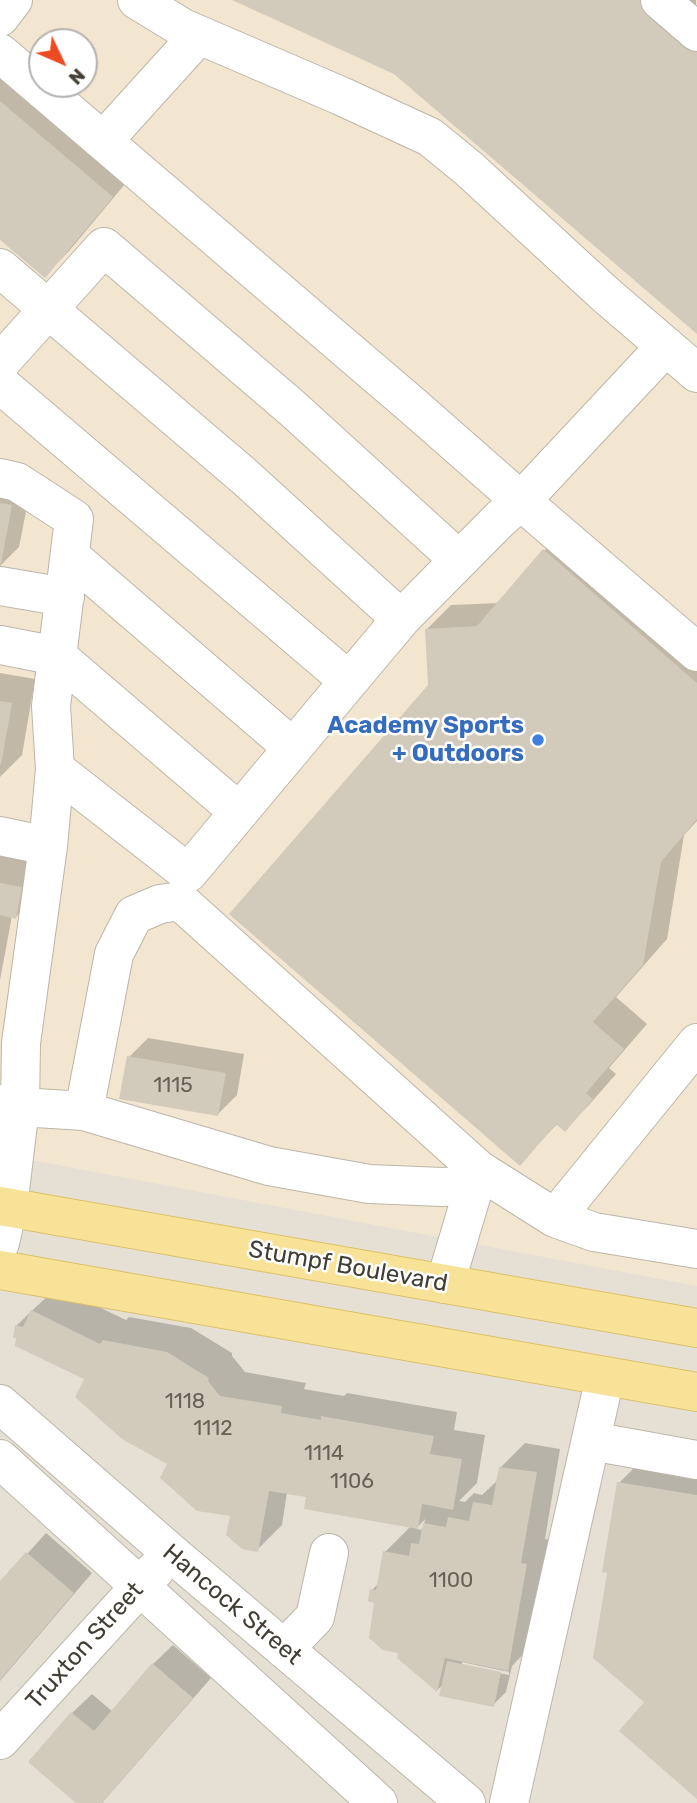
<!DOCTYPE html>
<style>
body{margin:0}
#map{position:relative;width:697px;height:1803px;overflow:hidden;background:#f1eee5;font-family:Rubik,sans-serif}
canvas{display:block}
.north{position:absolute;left:28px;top:28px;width:70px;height:70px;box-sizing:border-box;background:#fff;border:2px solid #b4b2ae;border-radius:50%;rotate:134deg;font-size:19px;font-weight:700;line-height:28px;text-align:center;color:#433e35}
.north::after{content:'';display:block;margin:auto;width:24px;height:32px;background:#ed4b21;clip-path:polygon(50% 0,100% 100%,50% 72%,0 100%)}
</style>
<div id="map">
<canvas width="697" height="1803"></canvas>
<div class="north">N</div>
</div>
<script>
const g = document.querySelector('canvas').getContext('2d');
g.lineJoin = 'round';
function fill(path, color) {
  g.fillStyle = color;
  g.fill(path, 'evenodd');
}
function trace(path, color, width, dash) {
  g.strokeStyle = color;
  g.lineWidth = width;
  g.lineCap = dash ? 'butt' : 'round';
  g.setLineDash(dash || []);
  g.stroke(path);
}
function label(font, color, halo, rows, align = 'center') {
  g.font = font + ' Rubik,sans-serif';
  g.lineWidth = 5;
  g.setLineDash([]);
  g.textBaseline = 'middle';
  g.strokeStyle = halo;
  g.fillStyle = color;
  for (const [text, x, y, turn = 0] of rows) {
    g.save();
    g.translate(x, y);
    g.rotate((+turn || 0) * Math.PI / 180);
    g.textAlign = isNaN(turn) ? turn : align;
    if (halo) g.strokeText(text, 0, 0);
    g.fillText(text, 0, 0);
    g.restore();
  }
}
fill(new Path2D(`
 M0,1152L697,1279V1803H0Z`), '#e5e0d3');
fill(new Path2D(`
 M0,0H697V1286L0,1154ZM42,42H84V84H42Z`), '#f2e6d1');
fill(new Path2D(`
 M236,0H696L697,332L395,73Z
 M0,78L136,171L69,251L44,276L0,238Z
 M0,481L31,486L19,547L0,566Z
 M569,526L697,638V821L684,835L667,939L616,997L647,1024L609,1068L616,1074L589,1105L565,1129L558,1123L520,1163L429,685L426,630L451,605L500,603L545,550Z
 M0,673L35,679L22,755L0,777Z
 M0,837L45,863L40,892L16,917L12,916L0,980Z
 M148,1038L244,1054L237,1095L218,1114L129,1057Z
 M57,1287L126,1320L129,1317L191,1328L232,1353V1356L245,1372L306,1383L304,1389L344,1396L347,1393L457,1412L454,1430L485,1435L477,1483L459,1501L465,1502L474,1493L482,1495L499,1479L501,1467L525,1443L560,1449L545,1539L550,1540L532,1645L512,1666L506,1692L493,1705L444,1684L437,1690L400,1651L372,1590L380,1582L385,1552L411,1526L308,1495L287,1492L282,1525L257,1550L232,1515L170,1463L86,1378L16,1326ZM425,1519L423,1530L416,1529ZM462,1662L509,1672V1675L462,1666Z
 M643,1459L697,1468V1796L646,1702L609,1572L619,1483Z
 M46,1533L92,1573L0,1681V1584Z
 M173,1645L211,1678L102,1803H79L72,1713L92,1694L113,1712L153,1664Z`), '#0003');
fill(new Path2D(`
 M232,0H644L697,45V334L394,74Z
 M0,101L113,197L45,278L0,240Z
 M0,503L12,505L1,564H0Z
 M543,549L697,683V819L661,862L643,965L593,1022L624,1049L586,1093L593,1099L565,1132L556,1124L520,1166L229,914L428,685L425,629L477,626Z
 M0,701L12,703L1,765H0Z
 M0,883L22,887L16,919L0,915Z
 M127,1056L226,1073L218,1116L119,1099Z
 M31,1310L100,1344L103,1340L167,1352L209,1378L208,1381L220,1396L282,1406L281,1413L321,1420V1416L434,1436L430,1454L462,1459L453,1510L422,1504L418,1529L304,1509L306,1497L269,1491L258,1552L242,1549L226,1535L230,1516L197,1511L160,1478L167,1464L122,1439L75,1397L84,1379L15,1346L16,1338H13L15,1325L23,1327Z
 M499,1467L537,1472L521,1563L527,1564L508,1671L445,1658L437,1692L397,1658L398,1653L383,1650L369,1638L374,1603L368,1601L370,1589L376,1590L383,1551L409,1556L411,1543L419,1544L423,1523L446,1527L448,1517L469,1521L473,1502L492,1505Z
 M617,1482L697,1495V1799L619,1731L644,1702L593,1658L607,1573L602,1572Z
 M26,1552L74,1593L0,1680V1581Z
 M447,1661L501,1672L494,1707L439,1696Z
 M152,1663L193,1698L102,1803H76L28,1762L71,1712L94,1731Z`), '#d2cabb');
const minor = new Path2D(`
 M137,0L183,28L341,96L430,137L468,168L606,295L697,373
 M660,0L697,32
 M0,17L13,0
 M0,53L414,407L521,501L666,346
 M103,141L199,35
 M0,268L245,477L401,619L501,518L521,501L697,652
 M0,363L104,247L292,408L459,560
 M0,384L349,681
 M0,478L17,482L74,519L51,706L55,769
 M70,556L293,748
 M0,586L65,597
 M0,645L57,656L239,812
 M0,836L48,846L55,769L188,873L401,619
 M0,1104L20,1107L21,1043L48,846
 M84,1111L269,1166L369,1184L442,1187L475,1185
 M479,1170L555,1218L594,1232L697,1249
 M555,1218L697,1043
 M0,1243L8,1207L20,1107L84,1111L114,954L134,915L160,904L180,901L479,1170L445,1284
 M0,1404L171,1553L466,1803
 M591,1441L697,1460
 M0,1459L378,1803
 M284,1649L315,1617L329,1553
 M0,1740L155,1570
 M509,1803L605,1377`);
const major = new Path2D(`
 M0,1206L697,1328
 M0,1270L697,1392`);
trace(minor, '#bcb6a8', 40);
trace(major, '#dcc068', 40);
trace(minor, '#fff', 38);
trace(major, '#f8e297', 38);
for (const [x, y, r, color] of [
 [538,740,7,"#3f7fe0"]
]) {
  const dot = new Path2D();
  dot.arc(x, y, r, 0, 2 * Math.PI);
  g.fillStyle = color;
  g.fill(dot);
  trace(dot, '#fff', 2.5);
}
label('21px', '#676156', null, [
 ["1115",173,1086],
 ["1118",185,1402],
 ["1112",213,1429],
 ["1114",324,1454],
 ["1106",352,1482],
 ["1100",451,1581]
]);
label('bold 24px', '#366cbe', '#fff', [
 ["Academy Sports",524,726],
 ["+ Outdoors",524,754]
], 'right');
label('24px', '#433e35', '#fff', [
 ["Stumpf Boulevard",348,1267,10],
 ["Hancock Street",232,1605,40],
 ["Truxton Street",85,1646,-48]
]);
</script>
